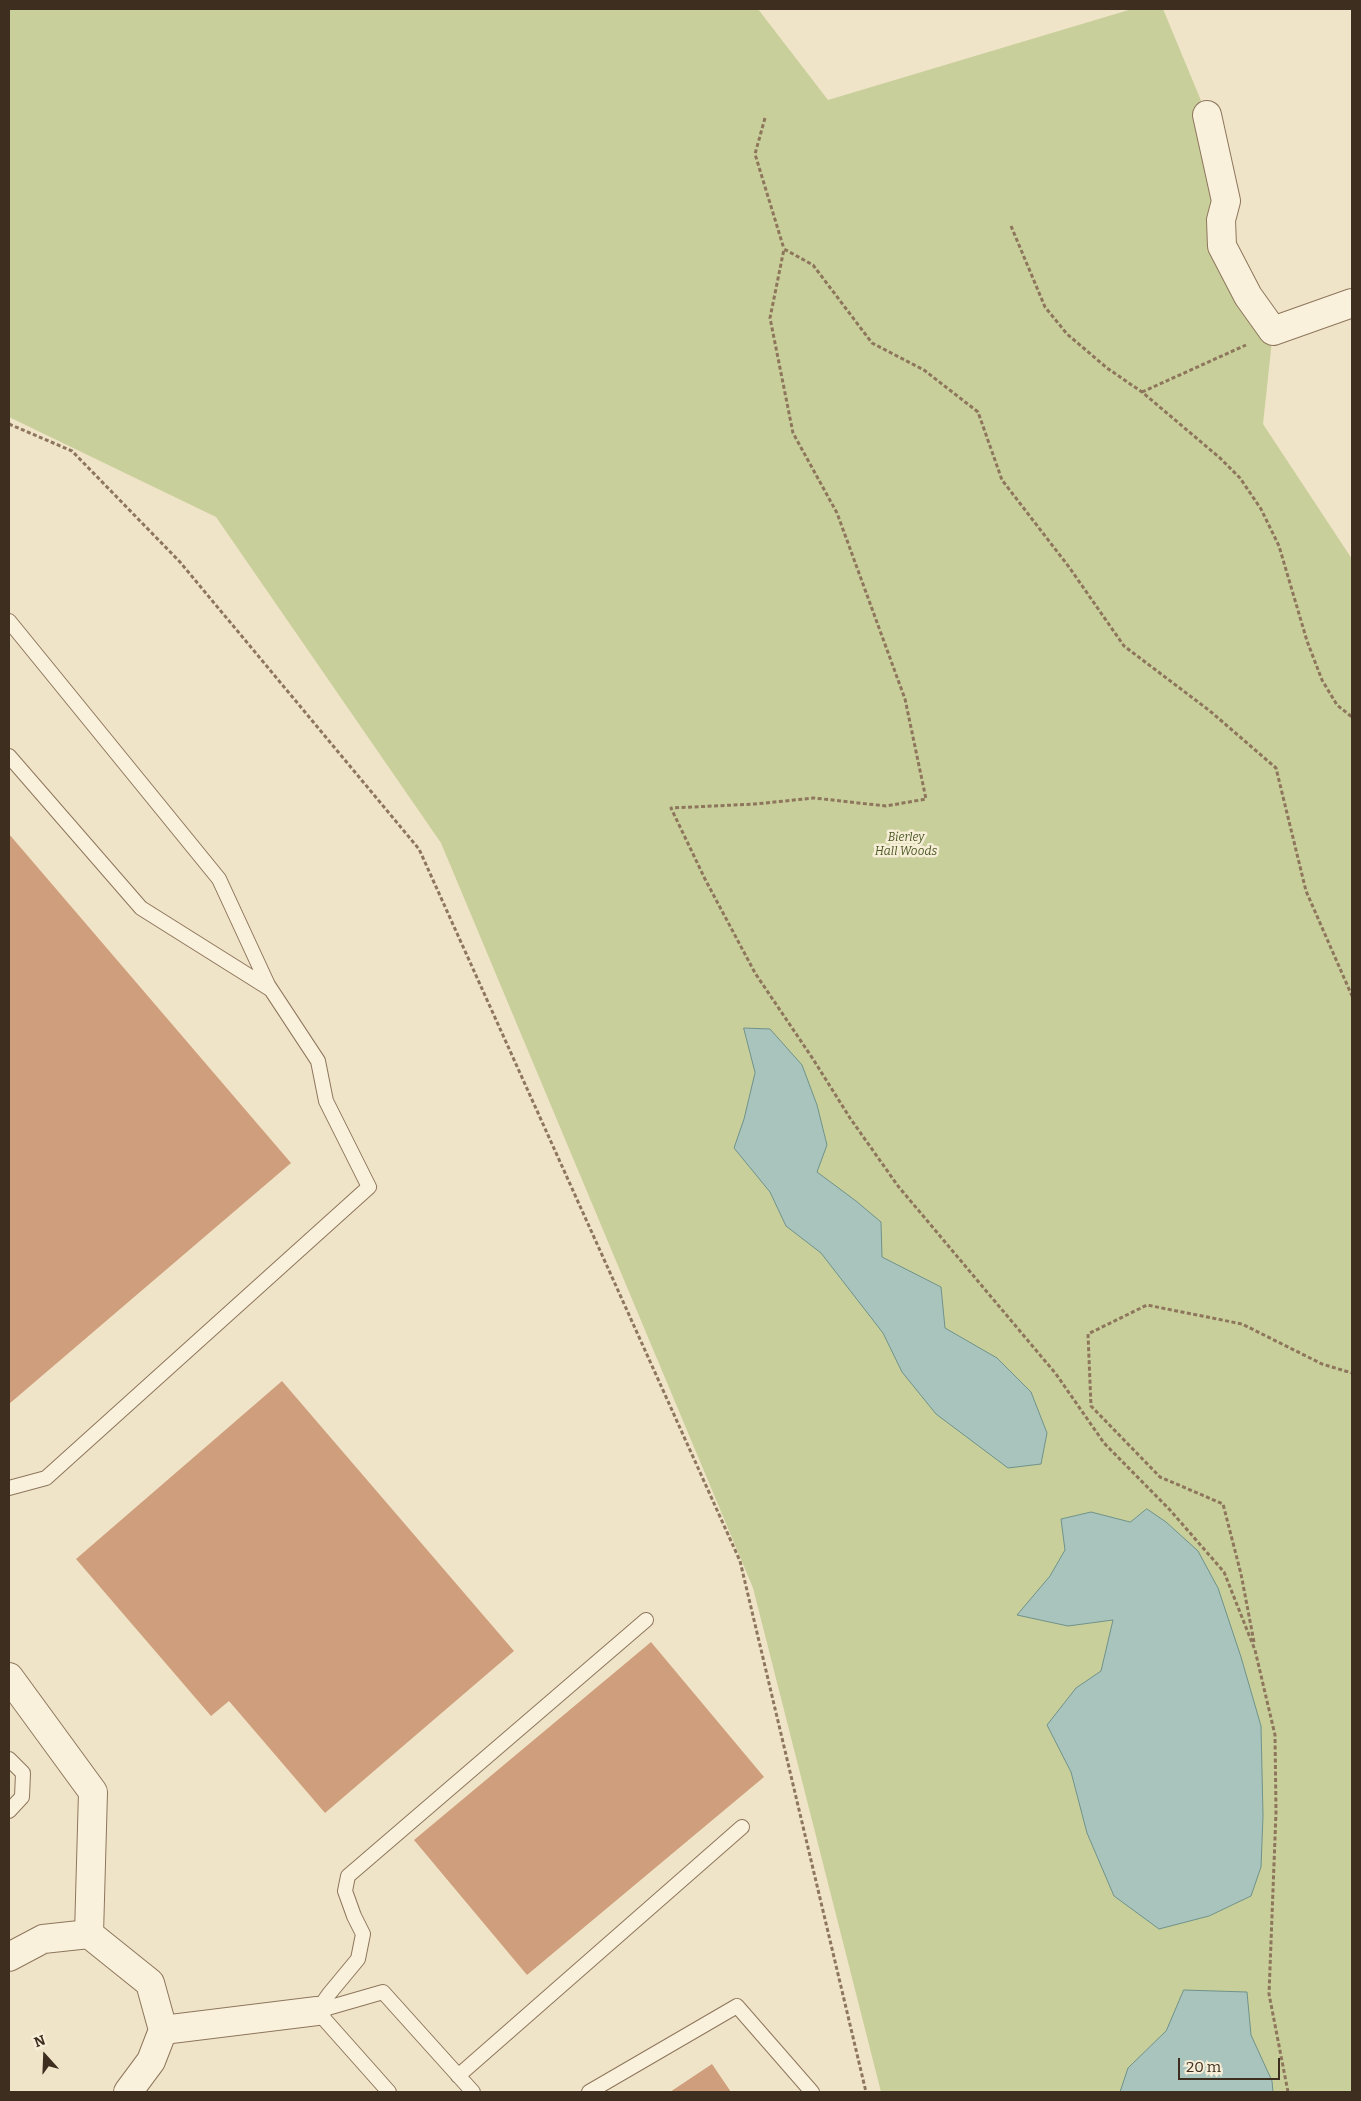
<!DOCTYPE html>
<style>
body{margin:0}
#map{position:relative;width:1361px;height:2101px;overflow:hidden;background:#f0e4c8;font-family:Bitter,serif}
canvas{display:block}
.frame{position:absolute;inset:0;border:10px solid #3d2e20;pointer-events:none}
.north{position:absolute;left:20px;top:2031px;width:50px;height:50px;-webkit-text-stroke:4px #f7eed8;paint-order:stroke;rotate:340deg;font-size:14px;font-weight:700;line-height:20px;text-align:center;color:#3d2e20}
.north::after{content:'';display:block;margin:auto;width:18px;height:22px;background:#3d2e20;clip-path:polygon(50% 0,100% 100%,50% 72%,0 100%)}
.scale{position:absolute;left:1178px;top:2058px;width:102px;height:22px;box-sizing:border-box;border:2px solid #3d2e20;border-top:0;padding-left:6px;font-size:15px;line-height:18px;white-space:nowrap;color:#3d2e20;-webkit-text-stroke:4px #f7eed8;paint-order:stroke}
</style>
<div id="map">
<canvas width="1361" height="2101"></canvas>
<div class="frame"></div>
<div class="north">N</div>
<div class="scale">20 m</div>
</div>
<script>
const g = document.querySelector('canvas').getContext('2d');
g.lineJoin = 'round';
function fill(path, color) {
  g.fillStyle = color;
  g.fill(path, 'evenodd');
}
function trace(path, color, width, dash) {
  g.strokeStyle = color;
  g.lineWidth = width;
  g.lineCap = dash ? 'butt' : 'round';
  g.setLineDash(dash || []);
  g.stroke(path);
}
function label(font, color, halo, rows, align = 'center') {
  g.font = font + ' Bitter,serif';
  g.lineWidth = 5;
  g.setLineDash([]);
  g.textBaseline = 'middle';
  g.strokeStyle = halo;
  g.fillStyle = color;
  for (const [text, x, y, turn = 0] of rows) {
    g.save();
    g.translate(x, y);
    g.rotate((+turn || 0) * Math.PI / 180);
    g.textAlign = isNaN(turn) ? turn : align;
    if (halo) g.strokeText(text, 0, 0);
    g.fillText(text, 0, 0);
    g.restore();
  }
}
fill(new Path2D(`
 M9,9H758L828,100L1132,9H1163L1207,115L1221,220L1273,331L1263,424L1352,559V2092H881L753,1588L441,843L216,517L9,417Z`), '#c9cf9b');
const water = new Path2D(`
 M744,1028L770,1029L802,1065L817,1105L827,1145L817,1172L856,1201L881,1222L882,1257L941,1287L945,1328L997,1358L1031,1392L1047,1433L1041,1464L1008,1468L936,1414L902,1372L883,1333L821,1253L786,1226L770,1192L734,1148L744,1119L755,1073Z
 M1147,1509L1166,1522L1198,1551L1218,1588L1241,1657L1261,1726L1263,1816L1261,1867L1251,1896L1209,1916L1159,1929L1114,1896L1087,1833L1071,1772L1047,1725L1076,1688L1101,1671L1113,1620L1068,1626L1017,1615L1050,1576L1065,1550L1061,1519L1091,1512L1130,1522Z
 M1184,1990L1247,1992L1251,2035L1272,2081L1273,2092H1120L1128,2068L1166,2031Z`);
fill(water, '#a9c4bc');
trace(water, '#6f938a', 1);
fill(new Path2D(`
 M9,834L291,1163L9,1404Z
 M282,1381L514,1651L325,1813L229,1701L211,1716L76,1559Z
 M651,1642L764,1777L527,1975L414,1840Z
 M712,2064L731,2092H670Z`), '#cf9f7d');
const lane = new Path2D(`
 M9,621L219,879L268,985L318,1061L326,1101L369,1187L46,1478L9,1488
 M9,756L141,908L270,989
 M9,1759L23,1773L22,1797L9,1811
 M317,2011L329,1994L358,1959L363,1934L354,1916L345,1891L348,1876L646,1620
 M317,2011L383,1992L473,2092
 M317,2011L389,2092
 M458,2076L742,1827
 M589,2092L737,2006L812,2092`);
const street = new Path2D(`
 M1207,115L1226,201L1221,220L1222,246L1248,296L1273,331L1352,303
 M9,1677L93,1792L89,1934
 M9,1957L43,1939L89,1934L150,1983L163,2030L151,2061L128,2092
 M163,2030L317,2011`);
trace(lane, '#8d765c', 16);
trace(street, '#8d765c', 30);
trace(new Path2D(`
 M765,118L755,154L784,249
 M1011,226L1045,307L1067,334L1107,368L1142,392L1220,458L1240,478L1261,509L1279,546L1307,641L1322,680L1337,705L1352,717
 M1142,392L1246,345
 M9,424L72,451L180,562L419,849L740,1561L866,2092
 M1254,1642L1241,1574L1223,1504L1160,1477L1091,1406L1088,1334L1147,1305L1242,1324L1322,1364L1352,1373
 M1288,2092L1269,1994L1276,1812L1275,1735L1255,1650L1224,1572L1170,1510L1104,1443L1056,1374L898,1186L850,1118L813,1059L755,973L705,879L671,808L755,804L814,798L886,806L926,799L905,699L837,513L793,433L770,318L784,249L813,265L872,343L924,370L978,412L1002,480L1069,567L1124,646L1210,711L1276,768L1306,891L1352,996`), '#8d765c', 3, [4, 2.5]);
trace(lane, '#faf1dc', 14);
trace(street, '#faf1dc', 28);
label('italic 12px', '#4d5a26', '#f7eed8', [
 ["Bierley",906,838],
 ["Hall Woods",906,852]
]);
</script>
